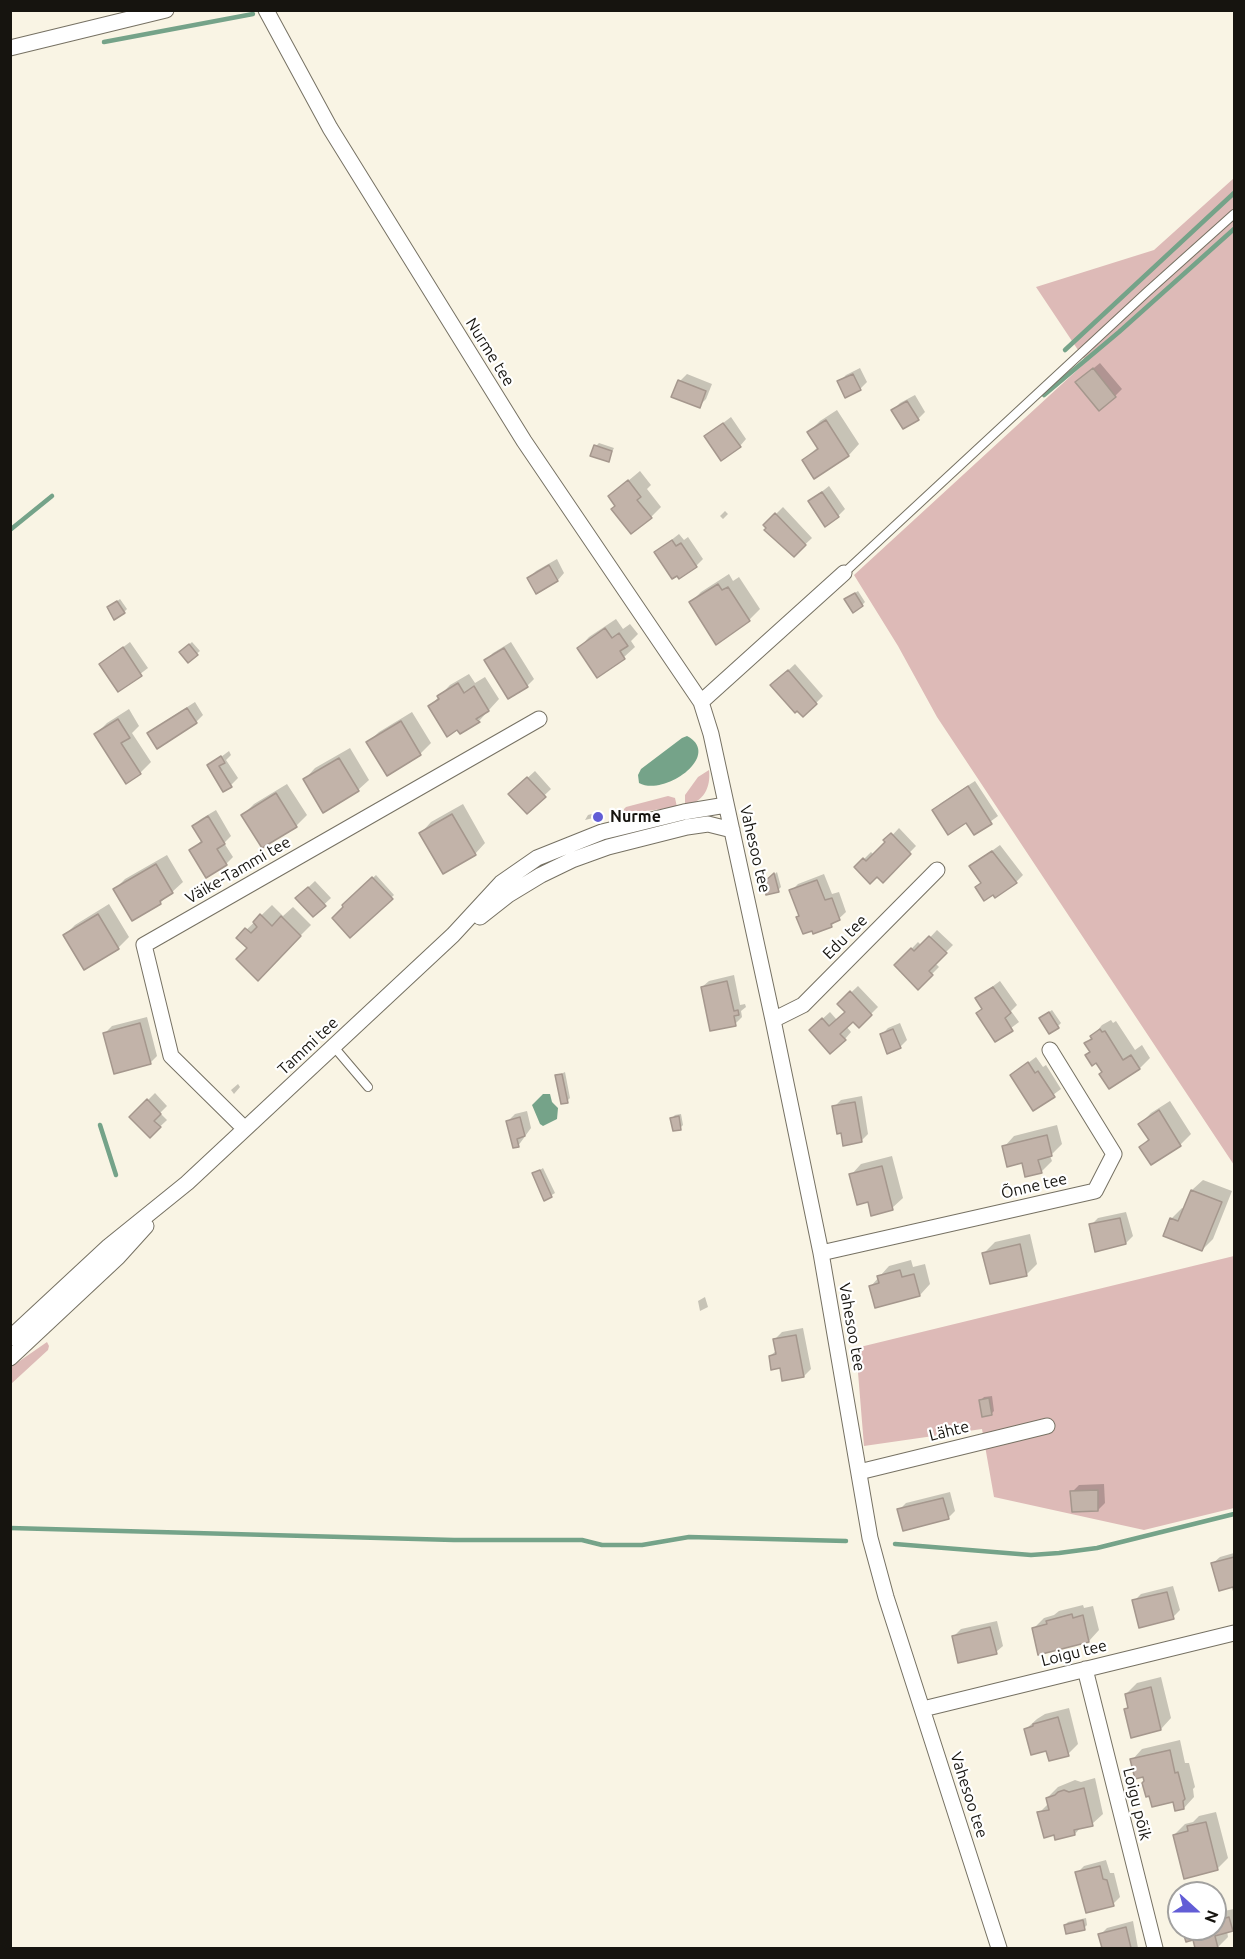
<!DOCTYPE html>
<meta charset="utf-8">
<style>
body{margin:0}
#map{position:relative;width:1245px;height:1959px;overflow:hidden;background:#f9f4e4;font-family:Ubuntu,sans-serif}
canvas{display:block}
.frame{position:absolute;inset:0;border:12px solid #16140f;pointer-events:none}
.north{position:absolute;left:1167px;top:1881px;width:60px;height:60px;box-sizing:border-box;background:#fff;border:2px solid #a2a19f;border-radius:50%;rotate:111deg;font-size:16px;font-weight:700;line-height:24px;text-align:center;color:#16140f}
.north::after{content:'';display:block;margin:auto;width:21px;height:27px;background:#625dd6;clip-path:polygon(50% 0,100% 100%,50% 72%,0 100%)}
</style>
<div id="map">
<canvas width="1245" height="1959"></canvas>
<div class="frame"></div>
<div class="north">N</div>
</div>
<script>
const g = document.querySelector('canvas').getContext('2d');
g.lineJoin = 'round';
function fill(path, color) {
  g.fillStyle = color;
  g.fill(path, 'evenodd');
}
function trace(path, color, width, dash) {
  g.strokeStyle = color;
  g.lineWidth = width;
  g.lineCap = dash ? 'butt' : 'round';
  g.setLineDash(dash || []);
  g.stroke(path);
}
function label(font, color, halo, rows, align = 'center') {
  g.font = font + ' Ubuntu,sans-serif';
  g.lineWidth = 4.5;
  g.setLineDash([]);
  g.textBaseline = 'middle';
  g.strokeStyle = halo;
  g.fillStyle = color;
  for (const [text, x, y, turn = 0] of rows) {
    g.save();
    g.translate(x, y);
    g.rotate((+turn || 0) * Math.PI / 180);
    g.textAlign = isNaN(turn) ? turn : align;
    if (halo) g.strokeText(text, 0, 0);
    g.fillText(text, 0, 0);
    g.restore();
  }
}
fill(new Path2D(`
 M1234,178V1165L937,717L898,646L854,575L1086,362L1036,287L1154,250Z
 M709,770C711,787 704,802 685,806V795L698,777Z
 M668,796L675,798L677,807L624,814V809L626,807Z
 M1234,1256V1508L1144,1530L994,1497L982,1429L864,1446L856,1348Z
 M47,1342L49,1346L48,1350L11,1384V1367Z`), '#ddbab7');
fill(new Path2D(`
 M687,736C723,755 665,797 639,783L638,775L641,769L682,738Z
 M543,1094H550L552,1102L558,1108L557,1119L543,1126L540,1124L532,1105Z`), '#75a389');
fill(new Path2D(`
 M1100,363L1122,389L1115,396L1084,376Z
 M860,368L867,382L860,389L839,382L846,375Z
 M687,374L712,384L706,399L699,406L680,381Z
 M915,395L925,412L918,419L893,410L900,403Z
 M837,410L859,444L849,455L814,477L803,460L818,447L809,432L820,421Z
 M731,417L746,439L740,446L706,436Z
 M599,443L614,448L608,460L596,446Z
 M640,471L651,485L647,489L661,507L651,517L617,506L610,496Z
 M829,486L845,509L838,516L810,501Z
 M783,507L812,538L794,555L766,530L768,528L765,525Z
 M725,511L728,514L723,519L720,516Z
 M679,534L684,540L688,537L703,559L696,566L656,552Z
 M557,559L564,573L558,580L537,592L529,578L536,571Z
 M729,574L733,581L739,577L760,609L749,620L691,602L701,592Z
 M858,591L865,602L862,605L849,597Z
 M120,599L127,609L124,612L112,605Z
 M616,619L623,629L630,624L638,634L631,641L635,647L624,657L597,676L579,648L589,637Z
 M130,642L148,668L119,690L101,664Z
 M192,642L200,651L188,661L181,652Z
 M511,642L534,679L527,686L486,660L493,653Z
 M795,664L823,696L816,703L779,679Z
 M469,674L475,683L485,677L499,699L479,721L460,732L430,706L450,685Z
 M195,702L203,715L196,722L149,734L156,727Z
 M129,709L139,726L132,733L151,762L140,773L96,734L107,723Z
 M412,712L431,743L420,754L368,742L379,732Z
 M350,748L369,780L358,790L305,779L315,768Z
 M229,751L231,755L226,760L238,778L231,785L209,766Z
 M535,771L551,789L527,812L510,794Z
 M975,781L998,816L975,833L967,821L934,810L941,803Z
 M287,784L307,815L296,826L243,815L254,804Z
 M463,804L485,843L475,854L421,833L431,822Z
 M216,810L231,836L224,843L233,857L226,864L191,850L202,840L194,826L201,819Z
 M595,813L593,818L585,820L588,815Z
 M899,828L916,846L883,880L877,874L856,867L871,852L874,855Z
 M1000,845L1023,875L1016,882L993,893L977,887L982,882L971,866Z
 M167,855L183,882L160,903L114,890L125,879Z
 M777,872L781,887L778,890L765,883Z
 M824,874L832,894L839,892L846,912L831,926L800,915L791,891L798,884Z
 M376,875L394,895L351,936L344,905Z
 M315,881L331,898L313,915L297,898Z
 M109,904L129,937L118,948L65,935L75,925Z
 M272,905L283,916L293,907L311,925L258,978L249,948L238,938Z
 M937,930L953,945L935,963L939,967L918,988L896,965L918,942L922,946Z
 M734,975L740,1005L745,1004L746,1007L741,1011L742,1017L735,1024L702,987L709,981Z
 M1000,981L1017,1005L1011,1011L1019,1022L995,1040L978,1013L983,1008L977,998Z
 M858,986L878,1007L859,1026L853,1020L846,1026L851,1032L845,1039L818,1023L830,1012L837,1020L846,1012L839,1004Z
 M1052,1010L1061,1023L1058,1026L1041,1018Z
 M147,1017L157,1056L150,1063L105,1033L112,1026Z
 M1111,1020L1113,1023L1116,1021L1135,1050L1142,1045L1150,1058L1140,1068L1109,1087L1104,1071L1086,1044L1102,1025Z
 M900,1023L907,1040L900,1047L881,1035L888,1028Z
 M1036,1057L1043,1067L1046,1065L1061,1089L1034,1109L1012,1075Z
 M565,1072L570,1098L567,1101L557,1076Z
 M238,1084L240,1087L234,1094L231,1090Z
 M155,1093L167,1106L160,1113L167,1120L150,1136L131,1117Z
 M862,1096L868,1134L861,1141L834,1107L841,1100Z
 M1170,1101L1191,1134L1180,1145L1151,1163L1141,1147L1149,1138L1140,1124L1151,1113Z
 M527,1111L531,1128L518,1146L508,1121L515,1114Z
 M681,1114L683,1125L680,1128L672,1118L675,1115Z
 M1057,1125L1062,1144L1050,1156L1052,1161L1041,1172L1023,1162L1004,1147L1014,1136Z
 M892,1156L903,1198L892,1208L869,1200L851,1175L861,1164Z
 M543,1168L555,1193L545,1199L534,1174Z
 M1203,1180L1232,1191L1213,1239L1202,1250L1171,1219L1182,1208L1185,1209L1192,1190Z
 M1126,1212L1133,1236L1126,1243L1091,1225L1098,1218Z
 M1030,1234L1037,1264L1026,1275L984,1253L995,1242Z
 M911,1260L913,1267L925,1264L930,1284L920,1295L871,1286L889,1266Z
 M705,1297L708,1307L700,1311L698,1301Z
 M803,1328L811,1369L804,1376L783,1379L781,1366L770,1356L777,1350L775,1339L782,1332Z
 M992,1396L994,1411L991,1414L981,1400L984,1397Z
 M1104,1484L1105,1503L1098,1510L1072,1492L1079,1485Z
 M950,1492L955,1511L948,1518L899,1510L906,1503Z
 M1234,1553V1588L1213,1563L1220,1557Z
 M1173,1586L1180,1610L1173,1617L1134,1601L1141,1594Z
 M1083,1605L1084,1608L1093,1606L1099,1630L1089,1641L1033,1629L1044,1618L1054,1615L1059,1611Z
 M997,1621L1003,1646L996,1652L954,1636L961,1629Z
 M1161,1677L1171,1718L1161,1729L1126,1710L1129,1706L1126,1694L1137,1683Z
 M1069,1708L1078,1744L1068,1754L1047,1749L1026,1729L1037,1719L1045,1714Z
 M1180,1740L1185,1763H1189L1195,1787L1193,1789L1194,1797L1184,1808L1146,1781L1144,1775L1132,1760L1142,1749Z
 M1095,1778L1103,1814L1092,1824L1081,1827L1075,1834L1039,1813L1049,1803L1047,1798L1058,1787L1075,1780L1081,1782Z
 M1216,1812L1228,1858L1217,1869L1174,1835L1185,1824L1193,1822L1199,1816Z
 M1106,1860L1110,1873H1114L1120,1897L1113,1904L1077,1873L1084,1866Z
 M1215,1896L1219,1912L1234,1909V1928L1227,1931L1228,1937L1217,1948H1197L1194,1938L1184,1929H1215Z
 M1086,1918L1087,1925L1084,1928L1065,1925L1068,1922Z
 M1133,1921L1138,1948H1103L1100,1935L1107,1928Z`), '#0003');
trace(new Path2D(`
 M104,42L253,14
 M1065,350L1234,193
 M1044,395L1119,332L1234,229
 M10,530L52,496
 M100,1125L116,1175
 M10,1528L454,1540H582L602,1545H642L689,1537L846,1541
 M895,1544L1031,1555L1059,1553L1097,1548L1234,1514`), '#75a389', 4.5);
const building = new Path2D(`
 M1093,368L1116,397L1099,411L1075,382Z
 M853,374L861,390L845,398L837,381Z
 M678,380L706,391L700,408L671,397Z
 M907,401L919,420L903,429L891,410Z
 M826,420L849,456L814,479L802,460L818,449L807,432Z
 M723,423L741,447L721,461L704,436Z
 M594,445L612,451L609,462L590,456Z
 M628,480L641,497L637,500L652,518L631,534L611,509L615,506L608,496Z
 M822,492L839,517L825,527L808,501Z
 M775,513L806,545L794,557L764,530L766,528L763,525Z
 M672,540L676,546L681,543L697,567L679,579L677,576L672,579L654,552Z
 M549,565L558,581L536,594L527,578Z
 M718,584L722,590L728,587L750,621L716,645L689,602Z
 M855,593L863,606L853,613L844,599Z
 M117,601L125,613L114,620L107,607Z
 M605,628L612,638L619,633L628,646L620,651L625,659L597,678L577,648Z
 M189,644L198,655L188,663L179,652Z
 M123,647L142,676L118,692L99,664Z
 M504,648L528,687L508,699L484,660Z
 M788,670L817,704L803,717L797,711L795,713L770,685Z
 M458,683L464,693L474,686L489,711L476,719L480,722L460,734L457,730L447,737L428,706L439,699L437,696Z
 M187,708L197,723L157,749L147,733Z
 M118,719L130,738L121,743L141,774L126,784L94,734Z
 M401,721L421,755L387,776L366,742Z
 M221,756L225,763L219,766L232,787L223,792L207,765Z
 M339,758L359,791L323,813L303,779Z
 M527,777L546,797L527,814L508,794Z
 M968,786L992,824L974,835L966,823L948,835L932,810Z
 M276,793L297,827L262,848L241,815Z
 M452,814L476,855L443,874L419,833Z
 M208,816L225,844L217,849L227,865L206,878L189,850L202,842L192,826Z
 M891,833L911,854L883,883L877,877L870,884L854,867L863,858L866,861L885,842L883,840Z
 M992,851L1017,883L995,898L993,895L984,901L975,887L981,883L969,866Z
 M156,864L173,893L160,901L161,904L132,921L113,889Z
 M774,873L779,892L766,895L763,883Z
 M372,877L393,899L350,938L332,918L343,907L342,905Z
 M817,880L825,900L832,898L840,920L831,924L832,927L813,934L812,931L803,934L796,917L799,916L789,890Z
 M308,887L326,906L313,917L295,898Z
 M98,914L119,949L84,970L63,935Z
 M260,914L272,926L281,916L301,936L258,981L236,959L247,948L236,938L245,928L251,933L257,927L253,922Z
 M929,936L947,953L929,971L933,975L918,990L894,965L911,948L914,951Z
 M727,981L734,1011L738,1010L739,1015L734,1016L736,1026L710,1031L701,987Z
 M993,987L1011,1013L1005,1018L1013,1031L995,1042L976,1013L982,1009L975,998Z
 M850,991L872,1015L859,1028L853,1022L840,1034L846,1040L830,1054L809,1030L822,1018L829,1026L845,1012L837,1004Z
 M1049,1012L1059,1028L1049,1034L1039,1018Z
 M140,1023L151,1064L114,1074L103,1033Z
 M893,1029L901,1048L887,1054L880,1034Z
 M1100,1029L1102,1032L1105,1031L1123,1060L1131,1055L1140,1069L1109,1089L1099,1074L1102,1072L1096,1063L1092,1066L1085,1055L1090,1052L1084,1043L1092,1039L1090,1036Z
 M1028,1062L1035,1073L1038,1071L1055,1097L1033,1111L1010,1075Z
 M562,1074L568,1103L561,1104L555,1075Z
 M147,1099L161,1114L154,1121L161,1127L150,1138L129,1117Z
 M855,1102L862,1142L843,1146L841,1133L837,1134L832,1106Z
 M1159,1110L1181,1146L1151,1165L1139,1147L1149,1140L1138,1124Z
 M679,1116L681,1130L673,1131L670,1118Z
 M520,1117L525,1136L517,1139L519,1147L513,1148L506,1121Z
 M1047,1135L1052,1156L1038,1160L1042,1173L1025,1177L1022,1163L1007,1167L1002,1146Z
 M882,1166L893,1210L871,1216L868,1202L857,1205L849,1174Z
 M540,1170L552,1197L544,1201L532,1173Z
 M1191,1190L1222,1202L1202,1251L1163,1236L1170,1218L1178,1221Z
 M1120,1218L1126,1244L1095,1252L1089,1224Z
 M1020,1244L1027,1276L990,1284L982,1253Z
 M900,1270L902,1277L914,1274L920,1296L875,1308L869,1286L879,1283L877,1276Z
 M796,1335L804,1377L782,1381L780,1368L771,1370L769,1356L776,1354L773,1339Z
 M989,1398L992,1415L982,1417L979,1400Z
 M1098,1490V1511L1072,1512L1070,1491Z
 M943,1498L949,1519L903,1531L897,1509Z
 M1234,1557V1593L1233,1587L1219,1591L1211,1563Z
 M1167,1592L1174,1619L1139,1628L1132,1600Z
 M1072,1614L1073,1618L1083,1615L1089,1642L1038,1655L1032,1628L1047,1624L1046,1621Z
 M990,1627L997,1654L958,1663L952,1636Z
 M1151,1687L1161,1730L1131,1738L1124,1709L1128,1708L1125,1694Z
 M1058,1717L1069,1756L1049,1761L1046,1751L1031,1755L1024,1729L1033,1726V1724Z
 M1170,1750L1175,1773L1178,1772L1185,1799L1183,1801L1184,1809L1175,1811L1173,1802L1152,1807L1149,1796L1146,1797L1142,1783L1144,1781L1143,1777L1135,1779L1130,1759Z
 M1084,1788L1093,1826L1074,1830L1075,1835L1055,1840L1054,1835L1044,1838L1037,1812L1049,1810L1046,1798L1055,1795L1058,1792L1064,1790L1069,1792Z
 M1206,1822L1218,1870L1184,1879L1173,1835L1188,1831L1187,1826Z
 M1100,1866L1103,1879L1107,1880L1114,1906L1086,1913L1075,1872Z
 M1229,1917L1233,1931L1215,1936L1218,1948H1195L1193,1940L1186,1942L1182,1929H1215V1921Z
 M1083,1920L1085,1930L1066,1934L1064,1925Z
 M1126,1927L1131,1948H1102L1098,1934Z`);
fill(building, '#c2b3a9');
trace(building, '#a5978d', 1.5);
const service = new Path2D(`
 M844,573L1147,292L1234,214
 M334,1047L368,1087`);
const minor = new Path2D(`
 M266,10L330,128L524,441L701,702L711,734L773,1020L821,1253L870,1538L886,1597L999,1948
 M10,48L166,10
 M701,702L844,573
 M480,917L508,895L541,875L572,860L608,847L687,827L708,824L732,830
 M773,1020L803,1005L937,870
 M245,1129L171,1056L144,945L539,719
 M821,1253L1095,1191L1114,1154L1050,1050
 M10,1338L109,1246L187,1183L453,935L501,883L537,858L602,832L684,812L726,805
 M10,1358L118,1257L146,1226
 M859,1472L1047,1426
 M1085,1669L1155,1948
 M923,1709L1234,1633`);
trace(service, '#767163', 10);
trace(minor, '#767163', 17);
trace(service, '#fff', 8);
trace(minor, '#fff', 15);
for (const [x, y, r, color] of [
 [598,817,6,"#625dd6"]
]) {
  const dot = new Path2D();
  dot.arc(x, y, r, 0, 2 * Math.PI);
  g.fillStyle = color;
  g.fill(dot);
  trace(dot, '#fff', 2);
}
label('16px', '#16140f', '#fff', [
 ["Nurme tee",490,352,58],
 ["Vahesoo tee",755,849,77],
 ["Väike-Tammi tee",238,870,-30],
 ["Edu tee",845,937,-45],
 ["Tammi tee",308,1046,-43],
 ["Õnne tee",1034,1186,-13],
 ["Vahesoo tee",852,1327,80],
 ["Lähte",949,1431,-14],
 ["Loigu tee",1074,1653,-14],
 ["Vahesoo tee",969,1795,72],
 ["Loigu põik",1137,1804,76]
]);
label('bold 16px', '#16140f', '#fff', [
 ["Nurme",610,817]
], 'left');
</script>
